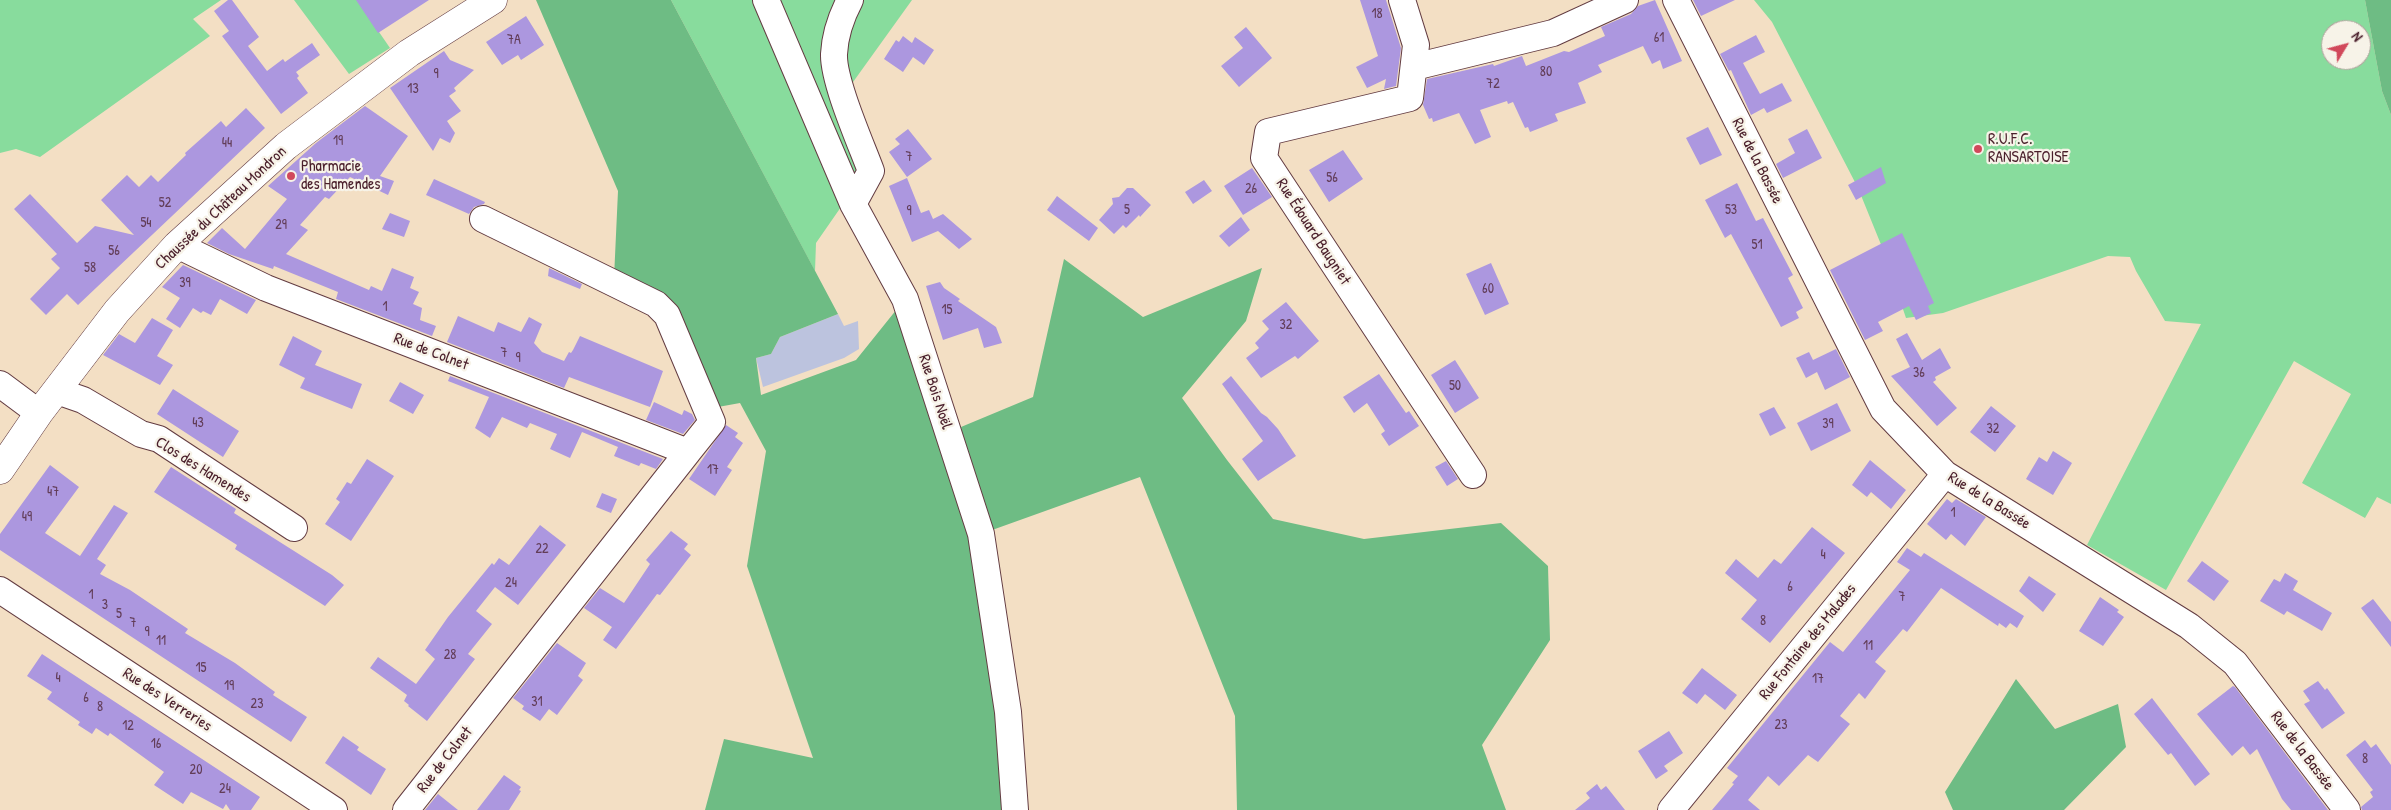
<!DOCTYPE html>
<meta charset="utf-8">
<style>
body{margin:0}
#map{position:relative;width:2391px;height:810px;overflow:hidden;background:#f3dfc4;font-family:"Patrick Hand",sans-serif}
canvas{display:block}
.north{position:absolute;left:2321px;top:20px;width:50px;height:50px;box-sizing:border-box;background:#f7f3e8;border:1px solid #b29e9c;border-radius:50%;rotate:53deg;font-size:14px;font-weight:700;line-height:20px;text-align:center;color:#4a1f2b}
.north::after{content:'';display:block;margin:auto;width:18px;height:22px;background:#d1495b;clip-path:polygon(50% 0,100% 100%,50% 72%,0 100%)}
</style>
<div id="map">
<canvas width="2391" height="810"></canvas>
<div class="north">N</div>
</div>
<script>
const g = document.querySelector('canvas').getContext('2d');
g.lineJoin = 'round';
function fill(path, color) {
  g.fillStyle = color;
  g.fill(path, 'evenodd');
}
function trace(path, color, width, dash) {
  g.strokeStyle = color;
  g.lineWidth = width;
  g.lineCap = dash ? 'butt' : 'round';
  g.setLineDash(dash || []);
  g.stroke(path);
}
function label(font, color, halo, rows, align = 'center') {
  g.font = font + ' "Patrick Hand",sans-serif';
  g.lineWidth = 4.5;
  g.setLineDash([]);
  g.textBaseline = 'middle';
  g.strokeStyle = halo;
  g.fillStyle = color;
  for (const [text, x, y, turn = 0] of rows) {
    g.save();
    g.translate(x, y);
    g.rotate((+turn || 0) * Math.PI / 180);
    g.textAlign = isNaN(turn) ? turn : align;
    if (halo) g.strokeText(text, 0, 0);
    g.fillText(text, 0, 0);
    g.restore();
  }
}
fill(new Path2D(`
 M838,314L844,326L858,321L859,349L844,358L763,387L756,358L771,354L780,337Z`), '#bcc3de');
fill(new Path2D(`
 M0,0H221L193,19L210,36L40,157L16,149L0,153Z
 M294,0H357L390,48L349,74Z
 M671,0H761L841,207L816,243L815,271Z
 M772,0H912L843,96L871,171L853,204Z
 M1754,0H2365L2382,91L2391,115V504L2377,497L2365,518L2302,483L2351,394L2294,361L2166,590L2087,545L2201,324L2165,321L2136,271L2130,257L2108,256L1943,313L1906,318L1882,247L1858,188L1772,22ZM2331,30H2361V60H2331Z`), '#88dc9d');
fill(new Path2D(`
 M536,0H671L838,314L780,337L771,354L756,358L761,395L856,360L905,299L980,528L961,427L1033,397L1064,259L1143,317L1262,268L1246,321L1182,398L1227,460L1273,519L1364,539L1501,523L1548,566L1550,640L1482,745L1506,810H1237L1235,716L1140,477L981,534L1015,810H705L724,739L813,758L747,566L766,451L740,403L707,409L658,306L614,278L618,191Z
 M2365,0H2391V115L2382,91Z
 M2016,679L2055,729L2118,704L2126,747L2064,810H1953L1945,792Z`), '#6ebc84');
fill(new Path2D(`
 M228,0H232L259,37L248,46L267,71L283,59L285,62L312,43L320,55L296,72L299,76L297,78L308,93L281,114L222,36L229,31L214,11Z
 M356,0H429L378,33Z
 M1360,0H1386L1401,48L1396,86L1384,89L1386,79L1367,88L1356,67L1378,56Z
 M1655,0L1682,61L1663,69L1660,60L1652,64L1643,46L1598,65L1602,72L1578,83L1586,103L1555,114L1558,121L1530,132L1528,127L1525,128L1513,102L1508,104L1507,101L1480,110L1491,137L1475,144L1459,113L1433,122L1432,118L1429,119L1423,105L1427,79L1493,64L1494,66L1522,56L1526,66L1564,51L1569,52L1605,36L1601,27L1631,14L1638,6Z
 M1693,0H1735L1701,16Z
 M526,16L544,45L521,60L518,55L502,65L486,42Z
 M1246,27L1272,58L1239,87L1221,66L1243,48L1234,37Z
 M1756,35L1765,52L1743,63L1760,94L1782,83L1792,101L1767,113L1764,108L1751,115L1731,70L1729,71L1720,54Z
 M903,36L912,43L915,37L934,50L924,65L913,57L903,72L884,59L896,40L899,42Z
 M444,51L450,60L474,70L454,88L456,91L449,96L461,111L447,121L455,133L450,143L440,138L433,151L390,88Z
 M365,106L408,136L380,176L394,181L388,195L350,177L329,199L325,197L300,225L308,230L286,254L369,290L371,286L382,291L392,268L414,277L410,288L419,292L413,304L422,308L420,320L436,326L432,336L336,299L338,292L274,266L273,269L229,254L207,243L222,228L245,249L287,199L268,186L316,143Z
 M246,108L265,128L78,305L67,294L46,315L30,299L60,268L51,259L57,254L14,209L30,194L77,243L95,226L134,235L101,200L127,175L139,187L151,175L158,182L186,155L185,153L221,121L226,127Z
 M1708,127L1722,155L1700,165L1686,138Z
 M908,129L932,159L907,177L889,152L900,144L895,139Z
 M1807,129L1822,158L1783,178L1776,164L1795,153L1788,139Z
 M1343,150L1363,179L1329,202L1309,170Z
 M1881,167L1886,183L1856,200L1848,185Z
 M1252,168L1272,197L1243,215L1224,186Z
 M907,178L921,213L929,210L933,219L943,214L972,239L959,249L938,231L912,242L889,186Z
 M434,179L485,202L484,204L474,207L469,214L426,195Z
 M1204,180L1212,191L1193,204L1185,192Z
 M1737,183L1756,221L1763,218L1793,275L1788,278L1803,308L1796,312L1799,318L1781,327L1731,234L1725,238L1705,200Z
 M1127,188H1133L1151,205L1140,217L1139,215L1126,228L1123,225L1114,234L1099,220L1113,204L1112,198L1119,197Z
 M1057,196L1098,228L1089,241L1047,210Z
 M390,213L410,221L404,237L382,229Z
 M1241,217L1250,230L1229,247L1219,236Z
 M1902,233L1934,303L1928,306L1931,313L1916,320L1909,306L1878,322L1883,331L1865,340L1830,270Z
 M1491,263L1509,304L1485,315L1466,274Z
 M183,265L256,300L247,314L220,299L211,315L203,311L201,313L193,308L180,328L166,319L180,298L162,287Z
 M549,268L582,284L580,289L548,276Z
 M940,282L944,288L960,299L958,301L996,327L1002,343L984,348L978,328L943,340L926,286Z
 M1286,302L1319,341L1298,359L1295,356L1261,378L1246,358L1259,348L1255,343L1269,329L1262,321Z
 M458,316L494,332L498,322L521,332L529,317L542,324L534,343L542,352L564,361L569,352L571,353L573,350L580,336L663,371L650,407L569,377L564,388L447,342Z
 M152,318L173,330L157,356L173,365L160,385L103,355L119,334L135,343Z
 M1907,333L1922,360L1940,348L1951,368L1935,377L1936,380L1933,382L1957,408L1937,426L1891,376L1910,367L1896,339Z
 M293,336L322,351L315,365L362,384L352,409L300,388L305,378L279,365Z
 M1836,349L1850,377L1825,390L1817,372L1806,378L1796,358L1809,352L1813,360Z
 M1455,360L1479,398L1455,413L1431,375Z
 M1379,374L1406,413L1409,411L1419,426L1389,446L1381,434L1385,431L1367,403L1354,413L1343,397Z
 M450,376L663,459L656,469L641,463L639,466L614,456L618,447L582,432L570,458L550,449L557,434L530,423L527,428L502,417L490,438L475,428L489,397L448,381Z
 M1231,376L1261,413L1267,417L1278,429L1296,456L1258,481L1242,459L1263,441L1222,384Z
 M400,382L424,395L413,414L389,401Z
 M173,389L239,431L223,457L157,414Z
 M654,402L682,415L684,410L692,414L695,420L683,434L646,420Z
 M1837,403L1851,431L1811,451L1797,423Z
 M1991,406L2016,426L1995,452L1970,432Z
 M1774,407L1786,428L1770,436L1759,414Z
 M726,425L738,433L735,437L743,443L727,467L732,470L715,496L689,479Z
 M2053,451L2072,463L2053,495L2026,479L2039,457L2047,462Z
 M367,459L394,476L351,541L325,524L340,502L336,499L347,482L351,484Z
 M1870,460L1906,490L1891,509L1871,492L1867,497L1852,485Z
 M1446,461L1458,479L1447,486L1435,467Z
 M50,465L79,487L45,533L80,556L114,505L128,513L97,559L106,565L100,574L130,590L188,629L185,633L235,663L275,692L273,695L307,717L291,742L0,550V534Z
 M171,467L236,509L234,513L332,575L344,585L325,606L235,549L237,545L154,492Z
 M602,493L617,499L611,513L596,507Z
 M1947,499L1952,503L1956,499L1986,517L1965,546L1951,534L1946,540L1927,524Z
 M540,525L566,545L518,605L495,587L476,611L492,624L468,654L475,659L427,721L408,706L409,705L404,701L407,695L370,668L378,657L416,684L435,659L425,650L448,617L492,563L494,565L499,558L509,565Z
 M1812,527L1845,553L1770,643L1741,619L1757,600L1725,573L1736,559L1758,578L1774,559L1781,564Z
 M671,531L688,544L684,549L691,555L660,595L657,594L616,649L603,640L612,627L584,608L600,588L624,603L650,564L646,560Z
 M1907,548L1921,557L1924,553L2024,616L2017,628L2010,623L2006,628L1999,623L1998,626L1941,588L1907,632L1903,629L1875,662L1886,671L1865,699L1859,693L1840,716L1850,724L1818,762L1808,755L1779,786L1768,776L1748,800L1760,810H1712L1734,784L1732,783L1738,776L1727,768L1830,642L1843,652L1910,570L1897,562Z
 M2202,561L2229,581L2214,601L2187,581Z
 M2285,573L2298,581L2293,590L2332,613L2322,631L2287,611L2284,615L2260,601L2274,579L2280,582Z
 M2029,576L2056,594L2043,612L2019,591Z
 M2100,597L2119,610L2117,612L2124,617L2103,646L2079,631Z
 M2373,599L2391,622V647L2361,608Z
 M557,643L586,663L578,676L583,680L557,715L549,709L540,721L522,709L524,706L513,698Z
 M42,654L260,797L251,810H230L226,804L223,809L191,792L183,804L154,785L164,772L110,733L108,736L96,728L92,734L78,725L80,722L47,699L52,692L27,676Z
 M1702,668L1737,695L1725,710L1705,694L1697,704L1682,693Z
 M2318,681L2325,690L2327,688L2345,713L2322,729L2304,704L2310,701L2303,691Z
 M2233,686L2235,687L2328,810H2291L2282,799L2257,749L2250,755L2243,746L2232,756L2197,714Z
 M2152,698L2210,774L2195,786L2171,753L2168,755L2134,714Z
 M1669,731L1683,753L1664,766L1668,771L1656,779L1638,751Z
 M343,736L359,747L357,750L386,769L371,795L325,763Z
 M2365,740L2371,748L2376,744L2391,765V810H2362L2361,807L2373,797L2370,792L2373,790L2346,755Z
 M504,775L521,787L519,790L521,791L509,810H477Z
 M1597,784L1601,790L1606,786L1625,810H1575L1590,798L1586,793Z
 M438,794L458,810H425Z`), '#ac97df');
const minor = new Path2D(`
 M766,0L853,204L905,299L981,534L1008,712L1015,810
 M850,0C841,17 835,35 834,54C833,81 861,144 871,171L853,204
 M1402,0L1416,45L1410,98L1268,132L1264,158L1473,475
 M1676,0L1883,409L1945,474L2189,626L2235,663L2347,810
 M1414,67L1553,33L1625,0
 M483,219L656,304L667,315L712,422L688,452
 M177,245L266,288L688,452L406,810
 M0,384L39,413
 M57,391L83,400L141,434L159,439L294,528
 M0,590L334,810
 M1671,810L1945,474`);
const major = new Path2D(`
 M0,470L39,413L117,311L177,245L286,146L409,53L493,0`);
trace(minor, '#633c42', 28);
trace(major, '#633c42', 29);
trace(minor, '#fff', 26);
trace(major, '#fff', 28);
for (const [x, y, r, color] of [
 [1978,149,5,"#d1495b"],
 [291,176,5,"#d1495b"]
]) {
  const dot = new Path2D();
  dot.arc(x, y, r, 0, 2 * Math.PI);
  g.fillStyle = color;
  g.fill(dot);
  trace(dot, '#f7f3e8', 2);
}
label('14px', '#623d58', null, [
 ["18",1377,14],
 ["61",1659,38],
 ["7A",514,40],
 ["80",1546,72],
 ["9",436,74],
 ["72",1493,84],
 ["13",413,89],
 ["19",338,141],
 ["44",227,143],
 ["7",909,157],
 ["56",1332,178],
 ["26",1251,189],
 ["52",165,203],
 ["5",1127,210],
 ["53",1731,210],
 ["9",909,211],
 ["54",146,223],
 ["29",281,225],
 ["51",1757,245],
 ["56",114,251],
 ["58",90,268],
 ["39",185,283],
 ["60",1488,289],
 ["1",385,307],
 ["15",947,310],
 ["32",1286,325],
 ["7",504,353],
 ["9",518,358],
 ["36",1919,373],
 ["50",1455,386],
 ["43",198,423],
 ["39",1828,424],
 ["32",1993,429],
 ["17",713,470],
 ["47",53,492],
 ["1",1953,513],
 ["49",27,517],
 ["22",542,549],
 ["4",1823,555],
 ["24",511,583],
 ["6",1790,587],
 ["1",91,595],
 ["7",1902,597],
 ["3",105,605],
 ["5",119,614],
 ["8",1763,621],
 ["7",133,623],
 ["9",147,632],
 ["11",161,641],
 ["11",1868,646],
 ["28",450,655],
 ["15",201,668],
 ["4",58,678],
 ["17",1818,679],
 ["19",229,686],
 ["6",86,698],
 ["31",537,702],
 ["23",257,704],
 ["8",100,707],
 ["23",1781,725],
 ["12",128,726],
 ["16",156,744],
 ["8",2365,759],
 ["20",196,770],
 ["24",225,789]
]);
label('16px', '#4a1f2b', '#f7f3e8', [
 ["R.U.F.C.",1988,140],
 ["RANSARTOISE",1988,158],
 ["Pharmacie",301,167],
 ["des Hamendes",301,185]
], 'left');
label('16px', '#4a1f2b', '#f7f3e8', [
 ["Rue de la Bassée",1757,161,63],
 ["Chaussée du Château Mondron",221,208,-43],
 ["Rue Édouard Baugniet",1313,232,57],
 ["Rue de Colnet",431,352,21],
 ["Rue Bois Noël",935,392,72],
 ["Clos des Hamendes",203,470,32],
 ["Rue de la Bassée",1989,501,32],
 ["Rue Fontaine des Malades",1808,642,-51],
 ["Rue des Verreries",167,700,33],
 ["Rue de la Bassée",2302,751,53],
 ["Rue de Colnet",445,760,-52]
]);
</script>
